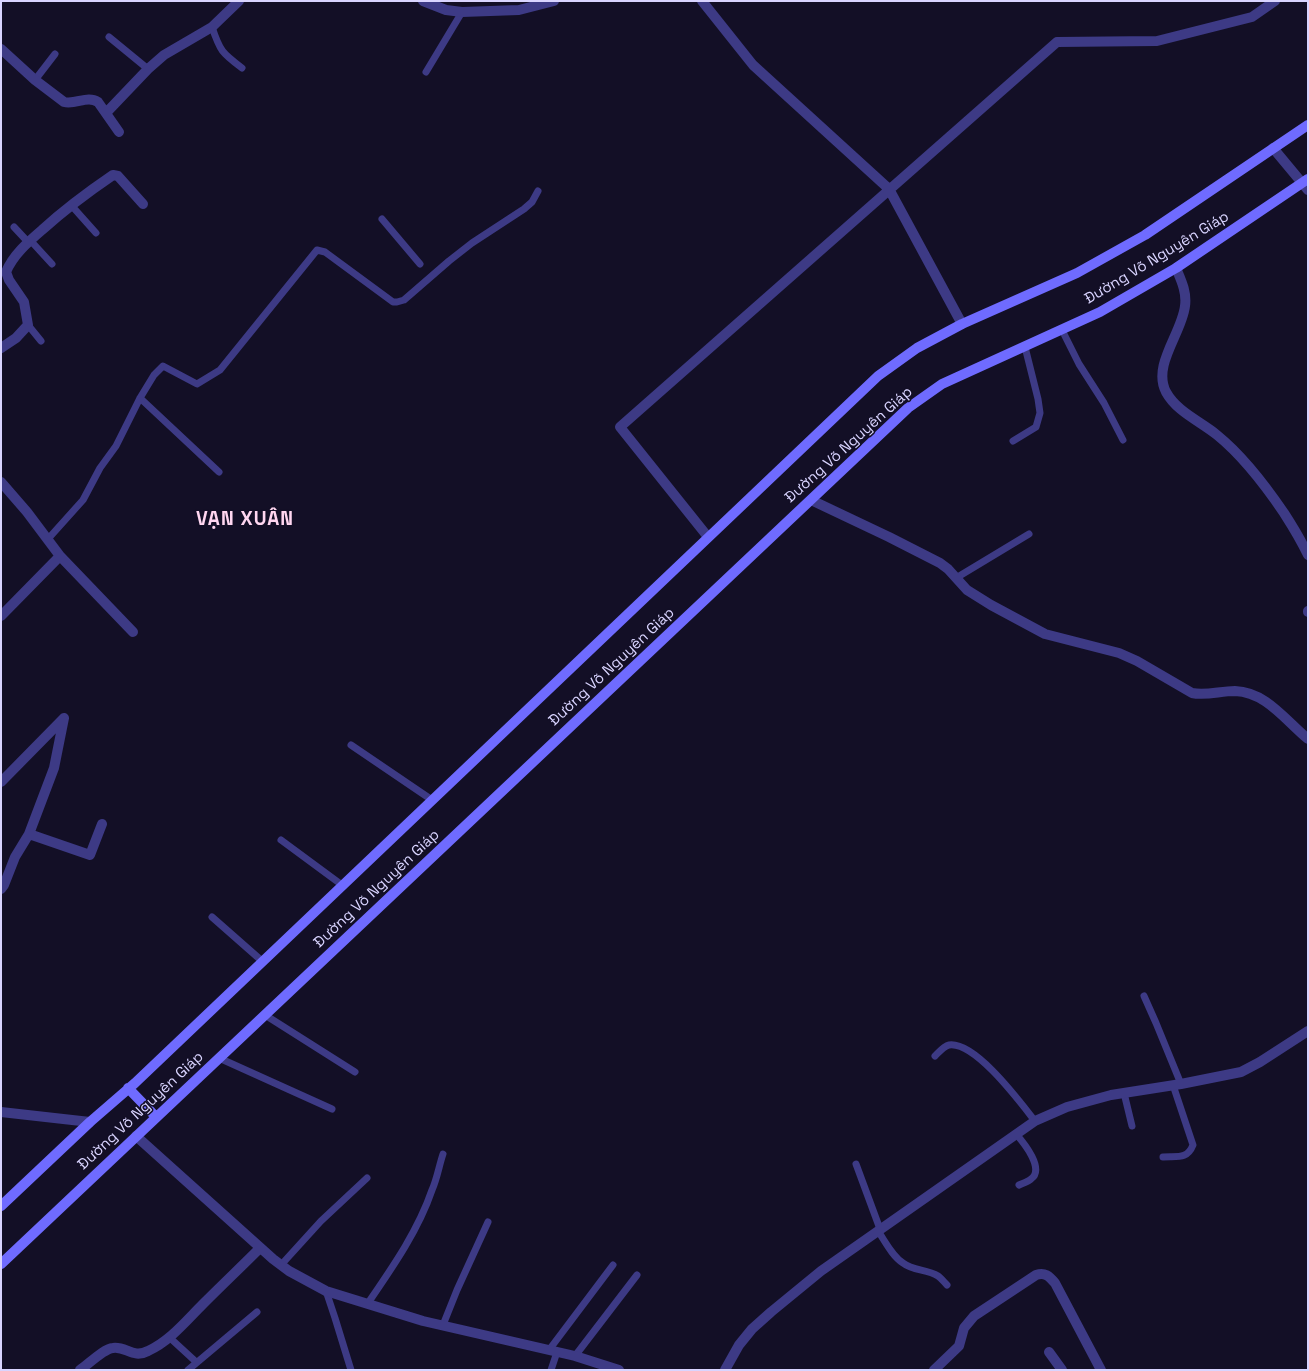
<!DOCTYPE html>
<meta charset="utf-8">
<style>
body{margin:0}
#map{position:relative;width:1309px;height:1371px;overflow:hidden;background:#130f26;font-family:"Space Grotesk",sans-serif}
canvas{display:block}
.frame{position:absolute;inset:0;border:2px solid #d9d4ff;pointer-events:none}
</style>
<div id="map">
<canvas width="1309" height="1371"></canvas>
<div class="frame"></div>
</div>
<script>
const g = document.querySelector('canvas').getContext('2d');
g.lineJoin = 'round';
function trace(path, color, width, dash) {
  g.strokeStyle = color;
  g.lineWidth = width;
  g.lineCap = dash ? 'butt' : 'round';
  g.setLineDash(dash || []);
  g.stroke(path);
}
function label(font, color, halo, rows, align = 'center') {
  g.font = font + ' "Space Grotesk",sans-serif';
  g.lineWidth = 3;
  g.setLineDash([]);
  g.textBaseline = 'middle';
  g.strokeStyle = halo;
  g.fillStyle = color;
  for (const [text, x, y, turn = 0] of rows) {
    g.save();
    g.translate(x, y);
    g.rotate((+turn || 0) * Math.PI / 180);
    g.textAlign = isNaN(turn) ? turn : align;
    if (halo) g.strokeText(text, 0, 0);
    g.fillText(text, 0, 0);
    g.restore();
  }
}
trace(new Path2D(`
 M212,27C220,51 222,53 242,68
 M109,37L148,69
 M426,72L462,12
 M35,80L55,54
 M71,205L96,233
 M382,219L420,264
 M14,227L28,242
 M30,240L52,264
 M28,325L41,341
 M1062,330L1079,364L1104,403L1123,440
 M140,398L219,472
 M1013,441L1036,427L1040,413L1038,399L1025,347
 M48,539L83,500L100,468L116,446L140,398L154,375L163,366L197,384L220,370L317,250L325,252L393,302H397L404,300L449,261L472,243L524,209L532,202L538,191
 M956,578L1029,534
 M351,745L432,800
 M281,840L342,885
 M212,917L262,961
 M1144,996L1156,1023L1181,1084
 M265,1015L355,1072
 M935,1056C939,1052 944,1046 949,1045C975,1041 1020,1102 1035,1121
 M219,1058L332,1109
 M1124,1093L1132,1126
 M1016,1134C1024,1143 1045,1169 1031,1179C1028,1182 1023,1183 1019,1185
 M1163,1157C1177,1156 1187,1160 1193,1145L1173,1085
 M856,1164L880,1229
 M878,1231C885,1241 892,1256 903,1263C913,1271 927,1269 938,1276C941,1278 944,1282 947,1285
 M281,1265L321,1221L367,1178
 M326,1291L335,1318L351,1370
 M368,1303C392,1268 418,1231 432,1190C437,1179 439,1166 443,1154
 M443,1325L457,1290L488,1222
 M169,1337L194,1360
 M549,1350L613,1265
 M575,1356L637,1275
 M188,1370L257,1312
 M551,1370L557,1352`), '#3d3a85', 7);
trace(new Path2D(`
 M423,1L446,10L462,12L519,10L554,1
 M702,1L753,65L889,189L962,324
 M1,49L35,80L64,102C76,105 87,95 98,102L119,132
 M106,113L148,69L164,55L212,27L239,1
 M1273,148L1308,190
 M1176,268C1181,280 1187,292 1185,306C1182,333 1152,365 1166,392C1177,412 1200,421 1217,435C1243,456 1265,485 1284,513C1293,527 1301,540 1308,555
 M1,348L16,338L28,325L24,302L9,280L6,272C13,255 28,242 42,230C64,210 88,192 113,175L118,176L143,204
 M1,482L27,512L60,556L133,632
 M811,500L889,537L940,563L948,569L967,590L991,605L1045,634L1119,653L1137,661L1192,693C1206,696 1220,691 1235,691C1266,692 1285,720 1308,739
 M708,537L620,427L1057,42L1157,41L1252,17L1275,1
 M1308,612V611
 M1,616L60,556
 M1,782L64,718
 M29,834L90,855L102,824
 M1,889L4,885L15,857L29,834L54,768L64,718
 M1,1112L90,1122
 M136,1136L273,1259L289,1271L326,1291L423,1321L575,1356L619,1370
 M1049,1352L1062,1370
 M80,1370C89,1364 103,1349 113,1348C126,1346 133,1359 148,1351C170,1341 186,1321 203,1304C222,1285 241,1267 260,1248
 M725,1370L739,1345L752,1329L771,1312L821,1271L1035,1121L1067,1107L1111,1095L1181,1084L1241,1072L1260,1062L1308,1031
 M934,1370L959,1346L964,1328L974,1316L1036,1275C1045,1272 1049,1276 1055,1283L1101,1370`), '#3d3a85', 10);
trace(new Path2D(`
 M128,1088L156,1117
 M1,1206L90,1122L135,1083L878,376L917,348L962,324L1077,273L1145,235L1308,125
 M1,1264L908,408L942,384L1100,312L1176,268L1308,179`), '#6f6bff', 10);
label('15px', '#d9d4ff', '#130f26', [
 ["Đường Võ Nguyên Giáp",1157,258,-31],
 ["Đường Võ Nguyên Giáp",849,445,-42],
 ["Đường Võ Nguyên Giáp",612,667,-43],
 ["Đường Võ Nguyên Giáp",377,889,-43],
 ["Đường Võ Nguyên Giáp",141,1111,-43]
]);
g.letterSpacing = '1px';
label('bold 19px', '#ffd6f0', '#130f26', [
 ["VẠN XUÂN",245,520]
]);
g.letterSpacing = '0px';
</script>
